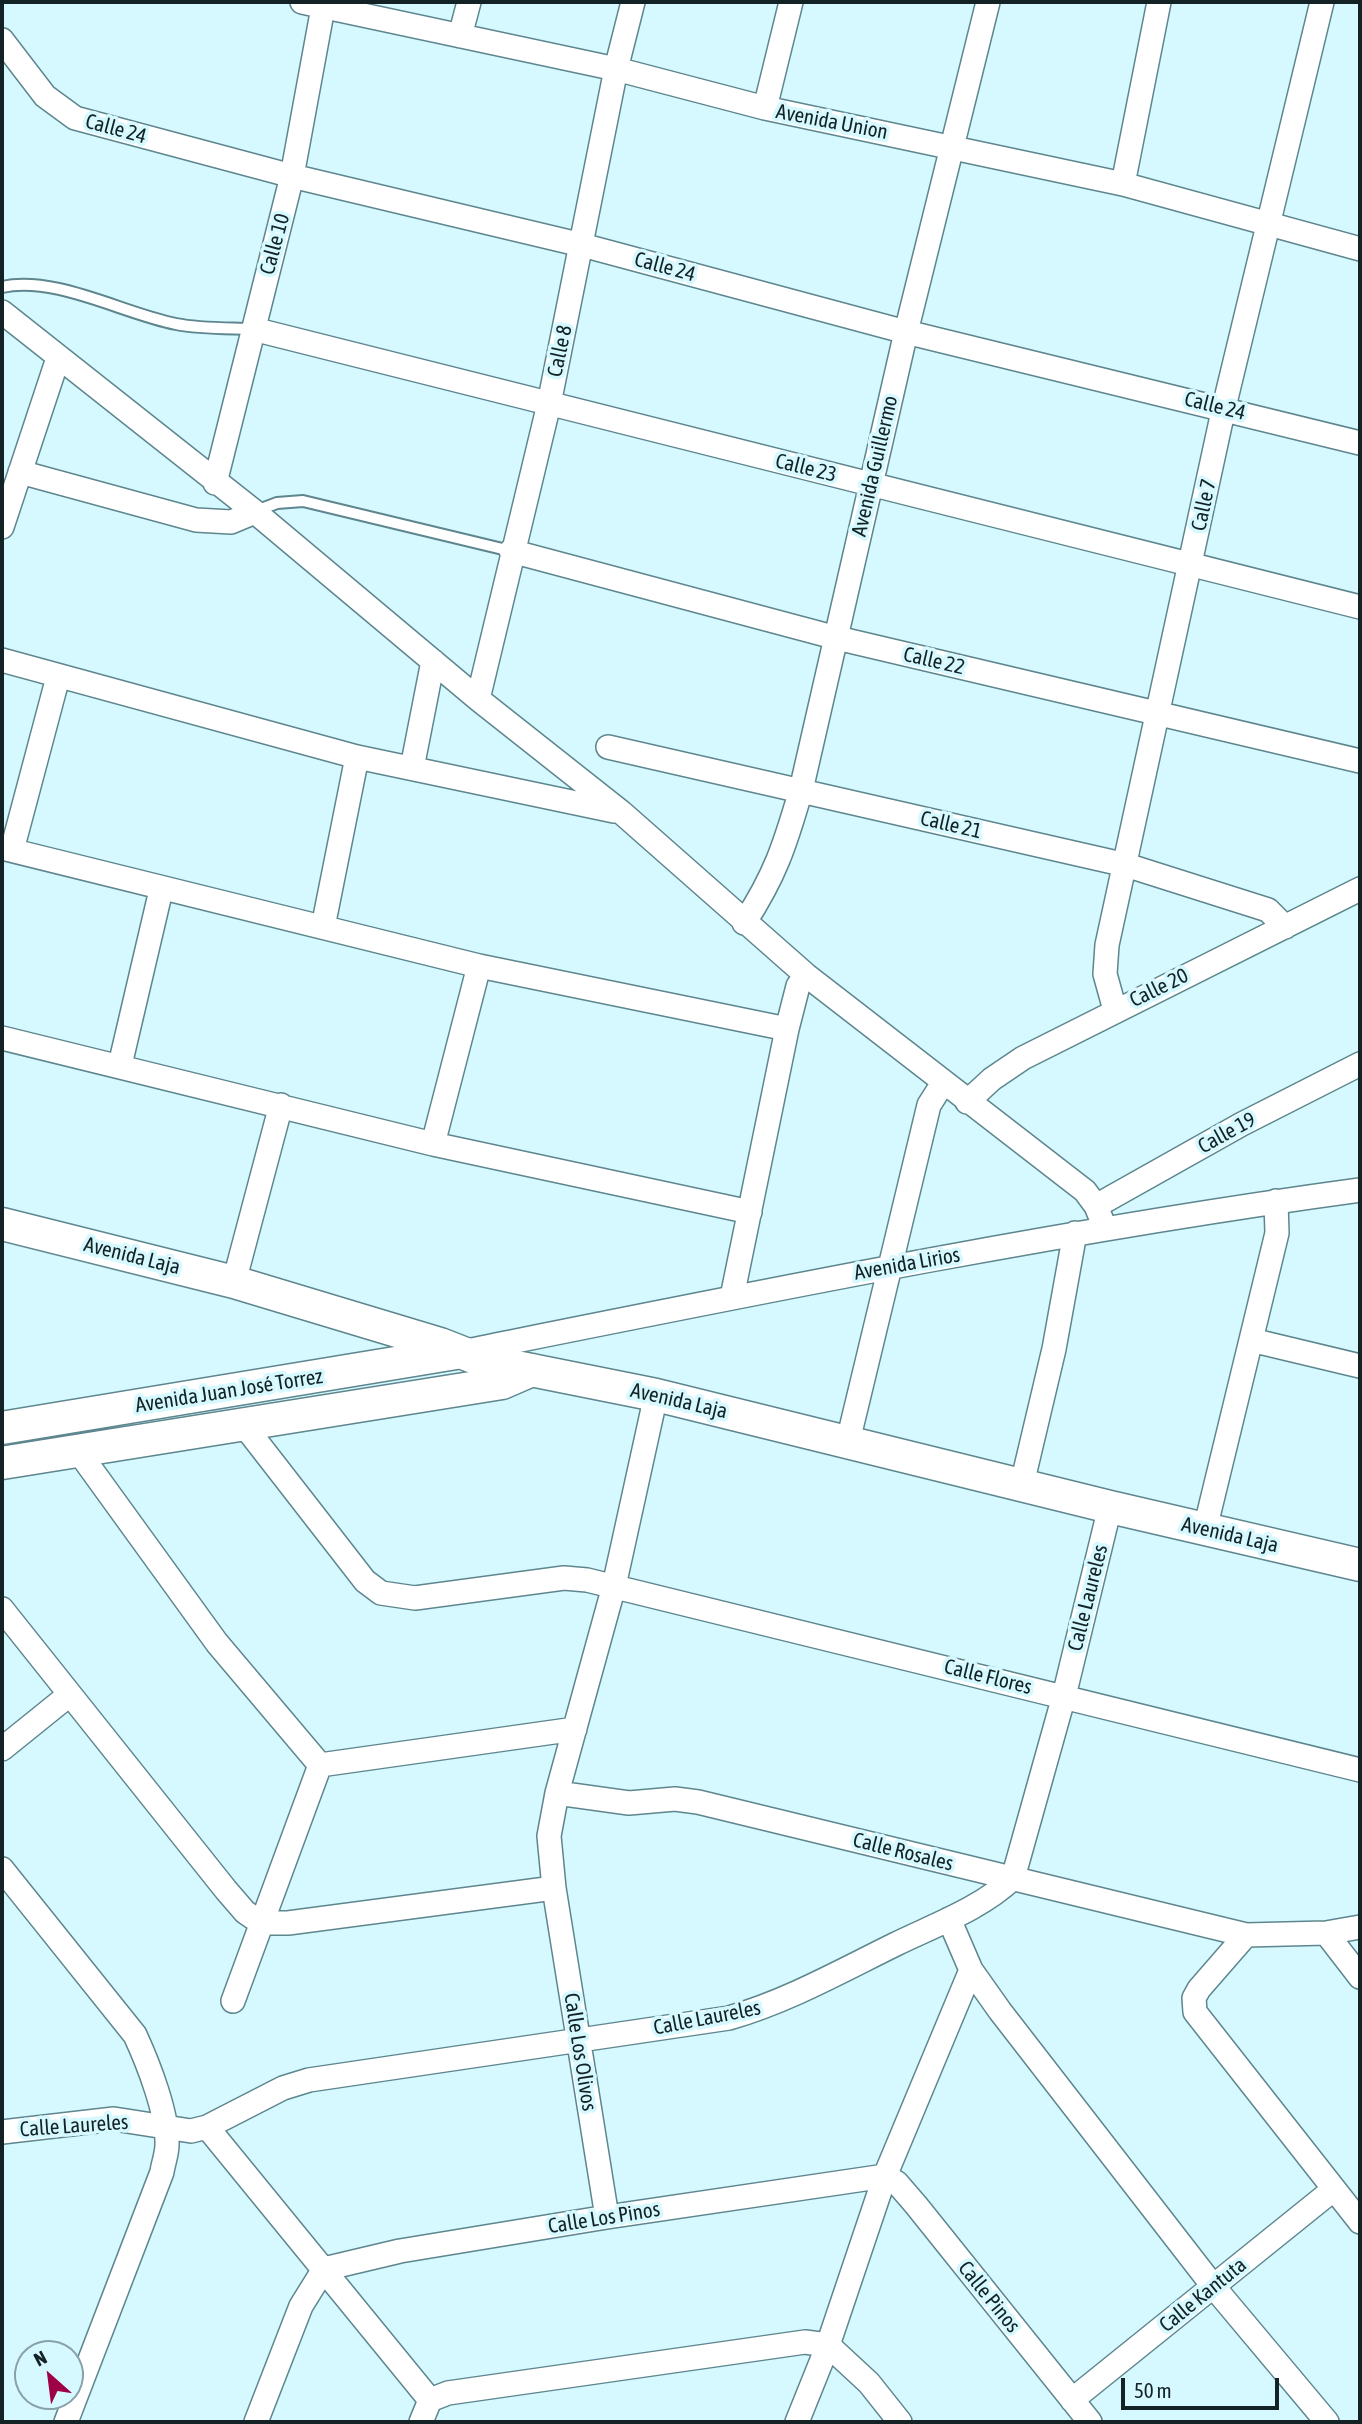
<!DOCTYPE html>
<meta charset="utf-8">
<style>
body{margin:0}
#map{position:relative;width:1362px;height:2424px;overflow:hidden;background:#d6f8ff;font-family:"Asap Condensed",sans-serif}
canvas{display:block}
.frame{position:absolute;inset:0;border:4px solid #122225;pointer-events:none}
.north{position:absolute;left:14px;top:2340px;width:70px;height:70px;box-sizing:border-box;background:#d6f8ff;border:2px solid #88a2a8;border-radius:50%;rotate:332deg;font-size:19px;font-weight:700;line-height:28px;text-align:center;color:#122225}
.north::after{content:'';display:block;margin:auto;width:24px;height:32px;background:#9e0146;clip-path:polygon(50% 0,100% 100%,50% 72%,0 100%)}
.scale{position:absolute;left:1121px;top:2378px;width:158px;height:32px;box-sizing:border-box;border:4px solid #122225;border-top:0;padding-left:9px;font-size:21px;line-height:24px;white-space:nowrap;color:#122225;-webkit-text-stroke:5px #d6f8ff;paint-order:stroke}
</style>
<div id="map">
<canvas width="1362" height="2424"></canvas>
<div class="frame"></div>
<div class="north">N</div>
<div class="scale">50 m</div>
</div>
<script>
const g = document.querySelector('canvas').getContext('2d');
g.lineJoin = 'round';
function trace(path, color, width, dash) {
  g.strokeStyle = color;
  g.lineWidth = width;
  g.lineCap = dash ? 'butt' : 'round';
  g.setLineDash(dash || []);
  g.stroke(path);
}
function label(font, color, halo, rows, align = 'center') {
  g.font = font + ' "Asap Condensed",sans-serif';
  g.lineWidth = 7;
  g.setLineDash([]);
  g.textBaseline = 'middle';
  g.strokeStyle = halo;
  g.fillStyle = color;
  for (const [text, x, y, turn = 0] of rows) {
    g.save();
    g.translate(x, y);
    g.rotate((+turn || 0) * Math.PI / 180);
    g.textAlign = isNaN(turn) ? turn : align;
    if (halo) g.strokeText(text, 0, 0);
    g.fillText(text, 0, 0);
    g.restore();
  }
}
const lane = new Path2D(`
 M2,287C55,275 124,314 176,324C201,329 227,328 253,329
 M256,511L277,503L303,501L511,551`);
const street = new Path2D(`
 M302,2L616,69L765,108L1123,184L1360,249
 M460,36L469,2
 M2,40L45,96L75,118L292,176L582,245L906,332L1360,443
 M765,108L791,2
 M1123,184L1159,2
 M2,312L255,512L478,699L621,812L806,975L1085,1191L1096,1206L1105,1228
 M253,329L1360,607
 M20,472L196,520L231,522L255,512
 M215,483L292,176L324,2
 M2,527L58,358
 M511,551L837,638L1360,761
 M2,660L357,757L614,811
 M478,699L549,404L616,69L633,2
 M608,747L1126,865L1268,910L1285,927
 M412,768L433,661
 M2,848L479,966L787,1029
 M12,850L58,677
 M744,923C775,876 785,845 801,790L906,332L988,2
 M323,927L357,757
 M1115,1010L1105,974L1107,945L1224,407L1322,2
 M2,1038L433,1144L750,1212
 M120,1065L161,890
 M967,1102L992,1079L1023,1058L1360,889
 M433,1144L479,966
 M1096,1206L1242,1124L1360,1064
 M234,1282L281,1105
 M732,1297L787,1029L798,986L806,975
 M1251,1340L1360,1366
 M461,1352C760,1292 1058,1231 1360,1190
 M243,1424L365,1581L381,1593L415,1598L564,1578L587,1580L1360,1770
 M848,1441L929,1105L943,1083
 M78,1451L217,1643L320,1765L575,1729
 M1022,1484L1054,1349L1075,1233
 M1205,1529L1277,1233L1276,1201
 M2,1609L226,1890L245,1912L261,1923H288L554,1888
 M2,1749L69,1695
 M557,1793L629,1803L675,1799L698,1802L1246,1935L1326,1933L1360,1927
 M2,1869L135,2035C148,2063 168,2114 167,2145C167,2154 163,2164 162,2172L66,2422
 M949,1919L971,1970L1000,2011L1213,2286L1327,2422
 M1326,1933L1360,1977
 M1246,1935L1199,1989L1194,1998L1195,2012L1360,2222
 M233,2001L320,1765
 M207,2127L430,2400
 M2,2132L114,2119L191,2131L207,2127L283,2088L309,2080L729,2018C788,2001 841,1971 896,1944C935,1925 982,1908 1013,1878L1064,1696L1110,1507
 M885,2176L897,2183L916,2205L1090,2422
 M607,2217L554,1888L549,1836L557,1793L614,1586L656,1395
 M1072,2400L1334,2189
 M256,2422L301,2306L324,2269L400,2251L607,2217L885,2176
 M421,2422L430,2400L448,2393L805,2342L828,2345L869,2383L900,2422
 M797,2422L828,2345L885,2176L971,1970`);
const secondary = new Path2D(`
 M2,1224L234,1282L440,1344L481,1360L656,1395L1110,1507L1360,1565
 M2,1428L456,1353
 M2,1463L502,1383L532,1370`);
trace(lane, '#5e868e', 14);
trace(street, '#5e868e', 26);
trace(secondary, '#5e868e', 35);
trace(lane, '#fff', 10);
trace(street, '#fff', 23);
trace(secondary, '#fff', 32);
label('21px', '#122225', '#d6f8ff', [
 ["Avenida Union",832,122,11],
 ["Calle 24",116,129,15],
 ["Calle 10",275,244,-75],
 ["Calle 24",665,267,15],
 ["Calle 8",560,351,-78],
 ["Calle 24",1215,406,14],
 ["Avenida Guillermo",875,466,-77],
 ["Calle 23",806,468,14],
 ["Calle 7",1204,505,-78],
 ["Calle 22",934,661,13],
 ["Calle 21",951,825,13],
 ["Calle 20",1159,988,-26],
 ["Calle 19",1227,1133,-29],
 ["Avenida Laja",132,1256,14],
 ["Avenida Lirios",907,1264,-10],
 ["Avenida Juan José Torrez",229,1391,-9],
 ["Avenida Laja",679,1401,13],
 ["Avenida Laja",1230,1535,13],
 ["Calle Laureles",1088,1598,-76],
 ["Calle Flores",988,1677,14],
 ["Calle Rosales",903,1852,14],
 ["Calle Laureles",707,2018,-11],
 ["Calle Los Olivos",580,2052,81],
 ["Calle Laureles",74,2126,-4],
 ["Calle Los Pinos",604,2218,-9],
 ["Calle Kantuta",1203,2295,-39],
 ["Calle Pinos",989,2297,51]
]);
</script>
